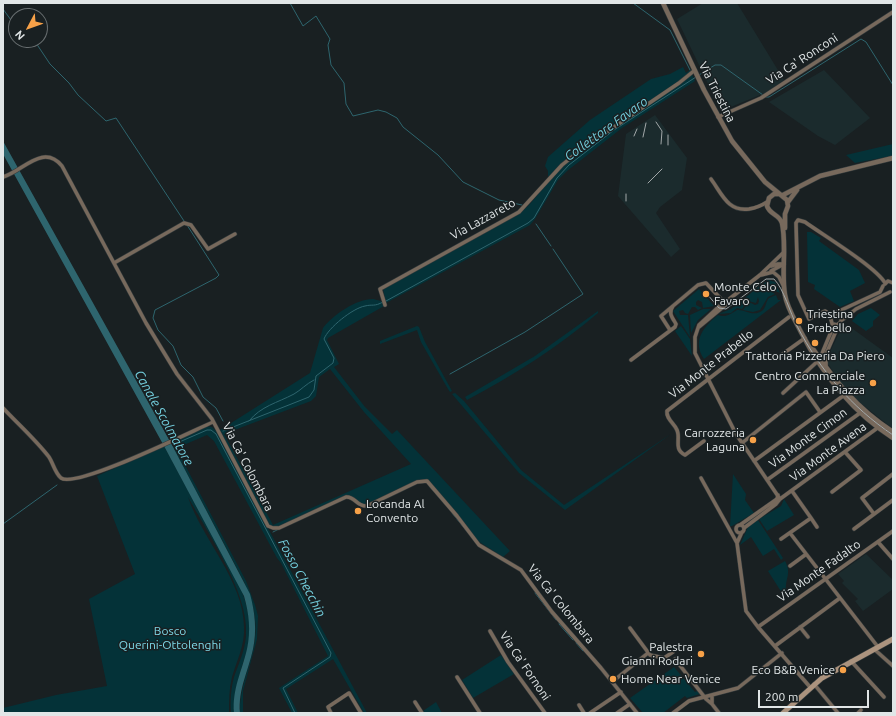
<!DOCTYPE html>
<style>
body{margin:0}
#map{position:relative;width:896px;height:716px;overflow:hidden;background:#192022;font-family:Ubuntu,sans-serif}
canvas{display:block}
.frame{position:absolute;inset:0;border:4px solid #e1e6e7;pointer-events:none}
.north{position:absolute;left:8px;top:8px;width:40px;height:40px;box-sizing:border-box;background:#192022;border:1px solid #696f71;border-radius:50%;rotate:229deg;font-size:11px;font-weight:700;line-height:16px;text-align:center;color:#e1e6e7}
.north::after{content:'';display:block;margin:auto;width:14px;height:18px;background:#f7a148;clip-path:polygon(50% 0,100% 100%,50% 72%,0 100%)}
.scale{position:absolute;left:758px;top:690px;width:111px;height:18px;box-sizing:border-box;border:2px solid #e1e6e7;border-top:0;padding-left:5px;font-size:12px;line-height:14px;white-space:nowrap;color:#e1e6e7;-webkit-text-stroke:3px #192022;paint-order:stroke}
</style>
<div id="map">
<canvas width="896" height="716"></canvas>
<div class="frame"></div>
<div class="north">N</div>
<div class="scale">200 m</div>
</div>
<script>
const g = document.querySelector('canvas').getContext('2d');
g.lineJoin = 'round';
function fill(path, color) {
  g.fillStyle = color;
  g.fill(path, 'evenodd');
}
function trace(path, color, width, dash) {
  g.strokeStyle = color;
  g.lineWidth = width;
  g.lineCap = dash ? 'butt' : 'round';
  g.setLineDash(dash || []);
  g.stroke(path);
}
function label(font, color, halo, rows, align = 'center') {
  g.font = font + ' Ubuntu,sans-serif';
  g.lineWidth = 3;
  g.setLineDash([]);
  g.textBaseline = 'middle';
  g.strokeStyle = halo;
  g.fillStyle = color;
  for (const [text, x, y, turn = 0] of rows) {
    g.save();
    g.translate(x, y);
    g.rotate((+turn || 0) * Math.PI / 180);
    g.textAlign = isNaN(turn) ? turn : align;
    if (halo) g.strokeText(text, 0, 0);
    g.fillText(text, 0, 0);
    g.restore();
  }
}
fill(new Path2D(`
 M703,3H737L784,80L765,93L721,111L677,19Z
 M824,70L870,118L835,145L818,136L769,102Z
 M655,115L687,158L682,190L660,207L656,213L680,249L671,257L618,196L626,134Z
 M846,324L893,358V429L853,397L842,384L828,364L829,354L838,335Z
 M866,554L893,580V589L863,611L855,601L858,599L842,583L844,581L838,574Z`), '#1b2b2d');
fill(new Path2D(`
 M683,67L686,73L690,70L695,81L622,128L567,171L558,180L535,219L530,225L386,303L383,289L520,213L529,205L552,178L548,176V171L545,166L548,157L590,120L651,79L670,74Z
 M893,144L892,156L855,163L846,155Z
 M807,232H811L821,238L819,241L859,270L865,283L850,291L854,301L840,307L814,289L815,285L808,282Z
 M768,280L775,282L780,293L762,285Z
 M761,285L775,294L768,297L760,310L753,312L743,310L749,302L755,305L758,304L759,301L758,297L756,303L748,301L742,309L737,308L731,313L718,314L731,309Z
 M699,289L714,306L703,308L702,302L698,300L696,302V305L702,308L698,310L695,307H692L688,314L685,313L683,310L679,311L680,315H688L690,337L673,311Z
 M776,295L778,300H781L704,359C692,341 703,327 718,315C726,318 730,314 737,310C745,309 754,318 763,310C766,307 766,301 769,298Z
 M373,299L381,301L384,306L328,338L327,340L339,364L334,367L365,407L392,434L397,430L510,551L503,557L478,541L425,479L416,481L364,505L348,495L279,527H272L268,524L220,430L310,373L323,328C333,315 356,299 373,299ZM330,369L364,412L411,464L273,525L224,434L311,401L316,396L319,377Z
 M871,308L880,315L873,321V326L866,331L852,321L858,314Z
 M703,309H711L698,320L691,333L690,315Z
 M598,311V313C558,347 514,375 467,400L465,397L535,356Z
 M417,326L419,327L425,342L452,391L450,392L448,389L421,342L417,330L380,344V341Z
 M681,326L690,339L692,356L675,331Z
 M455,393L464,401L521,470L564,505L671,434L565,510L519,473L452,394Z
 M206,426L212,427L216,431L367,713H364L333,659L286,689L298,713H292L279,688L328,656L281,563L277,558L214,441L207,435L179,447L176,441Z
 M164,446L239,584C248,605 253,627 247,650C241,671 233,691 234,713H231C230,701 231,688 234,677C239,663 245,650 246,636C250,595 208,533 188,497C202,539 244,581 244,627C245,645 237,660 232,677C229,689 229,701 229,713H3V708L56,695L107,686L89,599L135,574L97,476Z
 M175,446L246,581L255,605L258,616L257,639L243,691V713H240C239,690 248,672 253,650C259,626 254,604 244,582L173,447Z
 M733,474L746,494L745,500L754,513L732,526H730Z
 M784,499L794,515L767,531L759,519L781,506Z
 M758,520L783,558L781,560L774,549L763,556L751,537L740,545L748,527Z
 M785,561C792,574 785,578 786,590L782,593L768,571Z
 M501,655L514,674L473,698L462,680Z
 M674,667L695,692L697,691L700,694L687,698L685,696L663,713H643L630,698Z
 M436,702L442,713H424L423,711Z`), '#043238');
fill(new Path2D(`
 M3,141L172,445L250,594C255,612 257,631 253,649C248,672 238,690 240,713H234C232,689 242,671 247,649C251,631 249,613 244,596L164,446L3,154Z`), '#2e656e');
trace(new Path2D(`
 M290,3L303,26L316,16L330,39L328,45L331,65L344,83L346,104L353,116L378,110L386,112L397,118L403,127L438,155L463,182L499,200L522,205
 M633,3L670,30L690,70
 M3,9L16,27
 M34,40L50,64L69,83L78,95L106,121L116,118L184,221
 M699,75L715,65H721L763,95
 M765,97H769L861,39L866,42L893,85
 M536,224L551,246
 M187,225L219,275L216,278L155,310L153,318L158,330L173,346L181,365L193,377L203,397L216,408L223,421
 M386,301L528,223L534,218L557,178L569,165L614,130L696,77
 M450,374L525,332L583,294L553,249
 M249,421C261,406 277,403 294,394C301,390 306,384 314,380
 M223,431L309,397L314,390L316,376L333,363L334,358L324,339C328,328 353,308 365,306C373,304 374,307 383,302
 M216,434L331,653L330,657L283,688L295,713
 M177,443L207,430H211L216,434
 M429,486L450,510
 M452,513L469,534
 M3,524L57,485
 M273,532L279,529
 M535,593L556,620
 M559,624L573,640
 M576,643L583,651`), '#2e656e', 1);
const minor = new Path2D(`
 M718,117L761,98L893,12
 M3,177C23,171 43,143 62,166L146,323L177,374L212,419L268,526L273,528H279L346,497C355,496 357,507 367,506L417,482L427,481L457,516L479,545L521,570L552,612L601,668L637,713
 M711,179C722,194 728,212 749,209C755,208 761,206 767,202
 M114,263L184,223L191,225L208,249L235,234
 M771,266L778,264H784
 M771,271L784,264
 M761,275L773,272L779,277L783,285
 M885,284L888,281L893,283
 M725,301L699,325L695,337V353L736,434L780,499L776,504L744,528
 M385,305L380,289L519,212L562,165L583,148L679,83L695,70
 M835,313L880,292L883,286
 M831,315L825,311L809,319L798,295L796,223L798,220L805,222C823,235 876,267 885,283
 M841,321L856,309L890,292
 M699,327L728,303V300
 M670,330L661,316L698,285L706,283L722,300H728L760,275L784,252
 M780,356L805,338
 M818,356H821L833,327L830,316L835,313L841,317V322L837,325L833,324
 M631,360L675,327L676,324C672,317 668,313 673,306
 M826,365V354L839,324
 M783,393L819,360
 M3,408C18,424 35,439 49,457C53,463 55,473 61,478C76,489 192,431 213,422
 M704,441L685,455C673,449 681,439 677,430C674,423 666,419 667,411L789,317
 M742,443L806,392L820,412
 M754,461L843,396
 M701,478L737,543
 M767,480L860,413
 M832,492L861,470L845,452
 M780,499L876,429
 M874,514L862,498L893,474
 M811,518L817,527
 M740,525L777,499L778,495
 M736 529a4 4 0 1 1 8 0a4 4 0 1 1-8 0Z
 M854,529L893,500
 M742,532L737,543L746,611L758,627L810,687
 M790,533L878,647
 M781,539L811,518L792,491
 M878,542L893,559
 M790,566L805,555
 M758,627L893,531
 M800,627L808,637
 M630,628L650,655L664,658L673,652
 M490,631L508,662L545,713
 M775,646L840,598
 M874,649L893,666
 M675,659L706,699L712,704V695
 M851,661L884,697
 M457,677L480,713
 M612,682L648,653
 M814,684L838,713
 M415,702L422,713
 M712,704L719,713
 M579,705L584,713
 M331,713L328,707L349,693L361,713
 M590,713L621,692
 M617,713L630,704
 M673,713L689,701L738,688L782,653
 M858,713L861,710`);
const tertiary = new Path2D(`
 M663,3L704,90L732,141L765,182L787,200L788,206L785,214V228
 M779,194H774L769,198L767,206C770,215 779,214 782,223C787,246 781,272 785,295C787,308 795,320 801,332C823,375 851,411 893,438
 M783,195L820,176L893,158
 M788,202L797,190
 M811,346C835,381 856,408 893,432`);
const secondary = new Path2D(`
 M783,713L822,678L893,639`);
trace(minor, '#353c3e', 4.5);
trace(tertiary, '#353c3e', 5.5);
trace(secondary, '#353c3e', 6);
trace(minor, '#77695c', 3.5);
trace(tertiary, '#77695c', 4.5);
trace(secondary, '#ab937e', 5);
trace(new Path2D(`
 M656,122L662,131L661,144
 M668,135V145
 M634,136L637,129
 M643,137L646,123
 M648,183L662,169
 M626,194V201
 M707,294L719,308L726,309L766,279H774C784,289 790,313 797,326C820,370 851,407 893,435`), '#a3a9aa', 1);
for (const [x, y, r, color] of [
 [706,294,4,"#f7a148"],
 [799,321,4,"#f7a148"],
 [815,343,4,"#f7a148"],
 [873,383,4,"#f7a148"],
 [753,440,4,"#f7a148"],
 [358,511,4,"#f7a148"],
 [701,654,4,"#f7a148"],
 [843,670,4,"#f7a148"],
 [613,679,4,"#f7a148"]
]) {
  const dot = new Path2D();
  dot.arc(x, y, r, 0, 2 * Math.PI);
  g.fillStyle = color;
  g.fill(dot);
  trace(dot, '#192022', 1.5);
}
label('12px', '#e1e6e7', '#192022', [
 ["Via Ca' Ronconi",802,59,-33],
 ["Via Triestina",717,92,63],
 ["Via Lazzareto",483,219,-29],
 ["Via Monte Prabello",711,364,-38],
 ["Via Monte Cimon",808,438,-36],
 ["Via Monte Avena",828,452,-36],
 ["Via Ca' Colombara",248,467,63],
 ["Via Monte Fadalto",819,571,-35],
 ["Via Ca' Colombara",561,604,51],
 ["Via Ca' Fornoni",525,666,56]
]);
label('12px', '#e1e6e7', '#192022', [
 ["Monte Celo",714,287],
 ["Favaro",714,301],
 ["Triestina",807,314],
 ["Prabello",807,328],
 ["Trattoria Pizzeria Da Piero",815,356,"center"],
 ["Centro Commerciale",865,376,"right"],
 ["La Piazza",865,390,"right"],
 ["Carrozzeria",745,433,"right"],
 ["Laguna",745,447,"right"],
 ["Locanda Al",366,504],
 ["Convento",366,518],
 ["Palestra",693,647,"right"],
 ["Gianni Rodari",693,661,"right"],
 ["Eco B&B Venice",835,670,"right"],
 ["Home Near Venice",621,679]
], 'left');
label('12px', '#7dd9e8', '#192022', [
 ["Bosco",170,631],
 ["Querini-Ottolenghi",170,645]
]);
label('italic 13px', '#74d0df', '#192022', [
 ["Collettore Favaro",606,129,-36],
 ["Canale Scolmatore",164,418,61],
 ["Fosso Checchin",302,578,62]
]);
</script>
